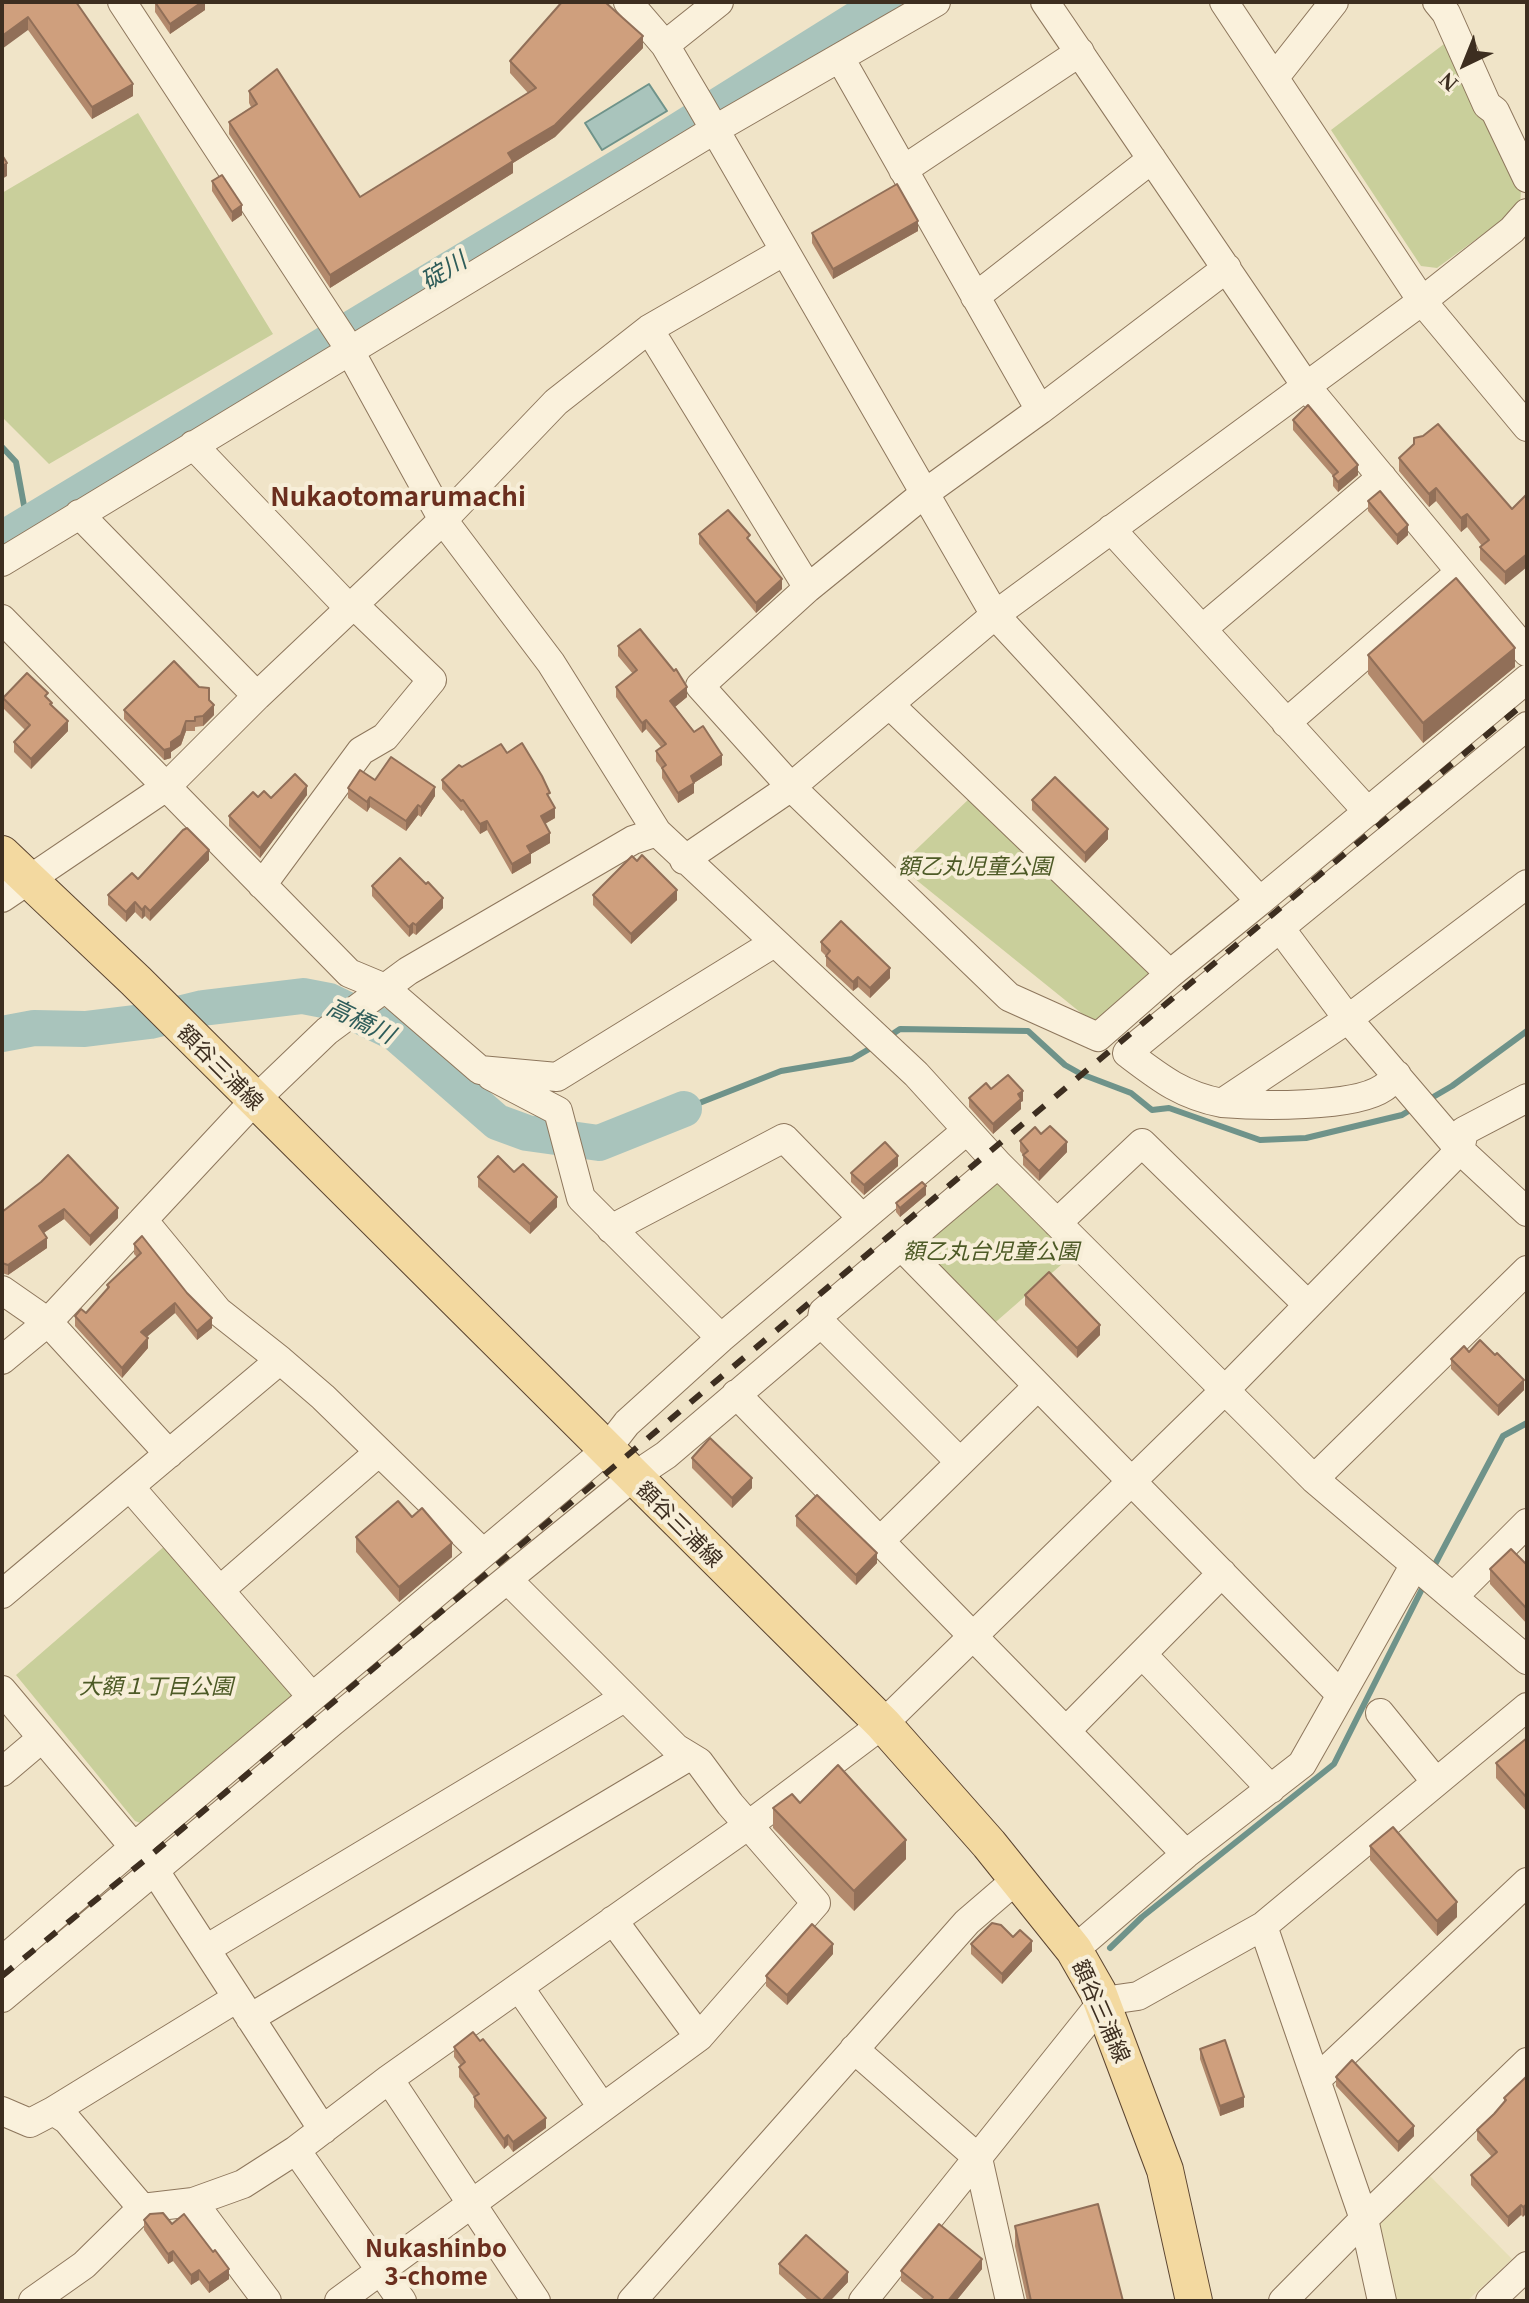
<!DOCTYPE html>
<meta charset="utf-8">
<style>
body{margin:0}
#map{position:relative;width:1529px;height:2303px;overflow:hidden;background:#f0e4c8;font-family:Georgia,serif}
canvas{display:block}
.frame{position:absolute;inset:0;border:4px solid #3d2e20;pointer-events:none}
.north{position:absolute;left:1425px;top:24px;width:80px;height:80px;-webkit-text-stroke:6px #f7eed8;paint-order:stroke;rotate:223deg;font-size:22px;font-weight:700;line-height:32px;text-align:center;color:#3d2e20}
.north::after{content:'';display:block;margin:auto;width:28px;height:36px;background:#3d2e20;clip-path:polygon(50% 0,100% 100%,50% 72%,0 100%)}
</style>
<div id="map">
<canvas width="1529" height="2303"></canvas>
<div class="frame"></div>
<div class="north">N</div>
</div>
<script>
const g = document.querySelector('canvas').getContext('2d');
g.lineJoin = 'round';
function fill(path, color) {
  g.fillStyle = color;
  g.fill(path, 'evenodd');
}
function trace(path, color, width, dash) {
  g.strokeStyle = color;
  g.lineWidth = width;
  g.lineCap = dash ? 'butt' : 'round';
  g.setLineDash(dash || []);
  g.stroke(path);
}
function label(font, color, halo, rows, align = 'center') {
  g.font = font + ' Georgia,"Noto Sans JP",serif';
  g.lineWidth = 8;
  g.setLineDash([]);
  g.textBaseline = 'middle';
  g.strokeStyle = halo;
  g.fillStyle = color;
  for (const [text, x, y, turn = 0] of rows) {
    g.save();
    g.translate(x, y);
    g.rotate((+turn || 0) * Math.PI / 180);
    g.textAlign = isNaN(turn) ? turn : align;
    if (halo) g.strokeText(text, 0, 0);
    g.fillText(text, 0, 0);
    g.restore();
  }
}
fill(new Path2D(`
 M1427,2173L1512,2259L1467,2301H1393L1377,2223Z`), '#e6deb5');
fill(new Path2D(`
 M1444,44L1521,190L1520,207L1437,268L1421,266L1331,130Z
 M138,113L273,334L49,464L2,417V193Z
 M971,797L1151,974L1096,1025L899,866Z
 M996,1175L1069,1258L990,1327L913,1244Z
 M167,1544L292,1690L293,1699L146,1825L135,1821L16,1675Z`), '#c9cf9b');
const water = new Path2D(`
 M649,84L667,111L602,150L585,123Z`);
fill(water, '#a9c4bc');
trace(water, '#6f938a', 2);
trace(new Path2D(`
 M2,447L16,462L27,522
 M888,1037L900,1029L1028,1031L1065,1065L1081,1074L1131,1093L1152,1110L1169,1108L1260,1140L1306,1138L1402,1115L1415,1107
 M1428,1100L1452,1086L1527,1031
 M684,1109L781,1071L852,1059L876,1045
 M1433,1568L1503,1436L1527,1423
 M1110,1948L1142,1917L1334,1764L1424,1585`), '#6f938a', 6);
trace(new Path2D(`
 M2,539L638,156L884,2
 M2,1034L34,1028L85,1029L150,1021L203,1008L303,996L329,1001L395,1033L497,1122L527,1133L599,1143L684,1109`), '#a9c4bc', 36);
const minor = new Path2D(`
 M122,2L345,342L443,520L556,402L649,329L783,252
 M628,2L665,45L700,104L995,615L1422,301L1512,230L1527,213
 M1045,2L1306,386L1527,652
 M1224,2L1422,301L1527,427
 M1437,2L1446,13L1487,105L1495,111L1527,178
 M665,45L719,2
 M840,58L1040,410
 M1275,77L1334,2
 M903,170L1080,52
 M975,297L1152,159
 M649,329L808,588L700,686L791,787L995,615L1260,901L1170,974L1098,1037L1009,997L791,787L684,860
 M193,445L349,608
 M79,514L257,696
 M1111,529L1368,812
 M2,562L714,130L936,2
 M808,588L925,493L1040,410L1227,268
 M2,619L349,973L385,988L480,1070L557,1077L774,943
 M1202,629L1382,477
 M890,705L1170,974
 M1286,723L1460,572
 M262,885L361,751L385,737L432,680L353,604
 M2,898L166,787L257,696L443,520L551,663L657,832L916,1074L998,1164L1314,1479L1527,1660
 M1260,901L1527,679
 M1280,928L1348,1019L1527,884
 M491,1076L558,1111L581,1198L721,1338
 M1527,1098L1464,1131L1460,1150L1527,1212
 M1222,1103C1258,1106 1354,1108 1383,1088C1388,1085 1392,1079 1397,1075
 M1057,1223L1142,1143L1308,1305
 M611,1229L784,1138L862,1218
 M901,1246L1341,1695
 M2,1290L48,1322L169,1454
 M821,1323L960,1462
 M2,1360L48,1322L254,1101L327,1031L408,971L633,840L657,832
 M280,1360L323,1397L483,1553
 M736,1394L1186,1854
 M1314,1479L1527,1270
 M130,1487L312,1697
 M880,1541L1038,1386
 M220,1590L379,1452
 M2,1594L280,1360L218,1311L143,1220
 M1454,1596L1527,1523
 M1142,1654L1271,1789
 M2,1690L134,1847L606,1450L627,1423L721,1338L966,1131
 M1380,1713L1436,1782
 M1066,1731L1222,1573
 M2,1772L41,1739
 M613,1920L699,2037
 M206,1949L624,1698
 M1074,1950L1186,1854L1302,1764L1414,1566
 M2,1961L134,1847L155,1871L323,2130
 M519,1987L750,1824L883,1724L1224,1391L1460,1150L1348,1019L1222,1103C1181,1095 1160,1078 1127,1053L1527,726
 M2,1998L332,1722L633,1477L666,1455L821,1323L823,1312L998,1164
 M250,2018L688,1757
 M854,2049L978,2158L1010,2301
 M389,2079L536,2301
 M1316,2080L1527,1882
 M2,2111L30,2123L53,2111L67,2120L142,2208
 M53,2111L237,1998
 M296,2150L402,2301
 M193,2202L267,2301
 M33,2301L84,2265L142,2208L193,2202L243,2184L296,2150L389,2079L519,1987L602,2107
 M339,2301L699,2037L816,1903L730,1804L699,1762L676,1748L508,1580
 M632,2301L967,1922L1017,1879
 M863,2301L1103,2001L1138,1996L1263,1926
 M1283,2301L1364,2219L1527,2062
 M1382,2301L1364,2219L1263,1926L1527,1707
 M1490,2301L1527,2266`);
const major = new Path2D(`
 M2,854L136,981L883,1724L989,1844L1074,1950L1098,1992L1165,2170L1194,2301`);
trace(minor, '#8d765c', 30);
trace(major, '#5b4430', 38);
trace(minor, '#faf1dc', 28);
trace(major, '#f3d9a0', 36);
trace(new Path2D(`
 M2,1976L145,1860L1527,701`), '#3d2e20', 6, [14, 14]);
fill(new Path2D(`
 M2,2H76L133,96L92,119L28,30Z
 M155,2H205V10L170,34L155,12Z
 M643,48L555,137L513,163V173L330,288L229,134V122L251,107L249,103V91L360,197L528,93L510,73V61Z
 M212,181L242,215L232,222L212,191Z
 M918,231L833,279L812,243V233Z
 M1293,420L1358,475L1338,492L1333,486V476L1293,430Z
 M1399,458L1512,509L1505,585L1480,560V547L1482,546L1467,527L1461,532L1436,501L1429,507L1399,471Z
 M1368,501L1408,535L1397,545L1368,511Z
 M699,534L782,589L756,613L699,544Z
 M618,646L687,697L675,707L722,765L694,783V793L678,803L662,778V769L656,761V751L661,747L646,729L642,733L616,697V687L633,674L618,656Z
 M1368,655L1515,667L1423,743L1368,674Z
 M3,698H48L68,731L31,769L14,752V742L25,730L3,708Z
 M209,700L214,715L203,726L195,727V731H186L181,745L171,752V758L164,760L124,719V710Z
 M507,753L550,799L555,818L545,824L550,843L531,854V863L512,874L487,830L480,834L463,810L461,811L442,789V780L462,767Z
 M375,780L435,796L421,817L418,815L406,831L370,807L367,812L348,798V788Z
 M307,795L260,858L229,826V816L258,797L271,798Z
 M1032,800L1108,839L1085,863L1032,810Z
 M209,860L150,921L145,916L142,919L135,912L126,922L108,905V895L138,879Z
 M372,886L443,908L416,935L413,933L409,937L372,896Z
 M593,895L677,900L631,944L593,905Z
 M821,942L890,978L870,998L858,987L853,991L826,966V956L821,951Z
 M991,1089L1023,1101L1021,1102V1109L993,1134L969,1107V1098Z
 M1041,1134L1067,1152L1039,1181L1023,1165V1155L1020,1151V1141Z
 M898,1166L864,1195L851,1182V1173Z
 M514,1172L557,1207L530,1234L478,1187V1177Z
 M41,1182L118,1218L90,1246L64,1219L44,1233L47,1248L8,1275L2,1273V1212Z
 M926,1195L900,1217L896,1212V1203Z
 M134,1244L212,1328L197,1340L175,1313L146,1337L148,1348L122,1378L75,1326V1316L86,1313L107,1289V1285L137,1257L134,1254Z
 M1025,1295L1100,1335L1077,1358L1025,1305Z
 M1469,1352L1495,1355L1524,1390L1498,1416L1451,1369V1359Z
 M692,1458L752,1488L732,1508L692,1468Z
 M796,1516L877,1563L856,1585L796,1526Z
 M412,1517L452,1557L399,1602L356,1552V1537Z
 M1527,1565V1624L1490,1584V1569Z
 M1527,1738V1812L1496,1778V1763Z
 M800,1803L906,1859L854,1911L773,1828V1808Z
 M1370,1846L1457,1917L1437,1936L1370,1860Z
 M1013,1937L1032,1951L1002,1984L971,1954V1944Z
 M833,1954L787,2005L766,1986V1976Z
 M454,2047L546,2128L513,2152L508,2145L504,2149L474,2107V2097L459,2077V2067L461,2066L454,2057Z
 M1200,2049L1244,2107L1220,2116L1200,2059Z
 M1527,2076L1523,2217L1521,2215L1508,2227L1471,2185V2175L1492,2157L1477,2140V2130L1494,2114L1504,2103V2098Z
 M1336,2077L1414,2136L1398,2152L1336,2086Z
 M144,2220L172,2224L229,2279L209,2293L199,2280L191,2285L173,2261L168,2264L144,2230Z
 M1015,2226L1123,2301H1027L1015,2246Z
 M779,2264L848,2282L830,2301H809L779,2274Z
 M982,2269L956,2301H926L901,2281V2271Z`), '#b2896c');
fill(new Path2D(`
 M202,2H205V10L170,34V24Z
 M28,17V30L2,49V36Z
 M643,36V48L555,137L513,163V173L330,288V275L508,153Z
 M133,84V96L92,119V107Z
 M7,163V176L2,179V167Z
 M242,205V215L232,222V212Z
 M918,221V231L833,279V269Z
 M1358,465V475L1338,492V482Z
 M1436,488V501L1429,507V494Z
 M1467,514V527L1461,532V518Z
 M1408,525V535L1397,545V535Z
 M1527,554V567L1505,585V572Z
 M782,579V589L756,613V603Z
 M1515,648V667L1423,743V723Z
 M687,687V697L670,711V701Z
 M214,705V715L203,726V716Z
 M646,720V729L642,733V723Z
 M68,721V731L31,769V759Z
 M186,721V731L181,745L171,752V742Z
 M171,748V758L164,760V750Z
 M722,755V765L694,783V793L678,803V793L691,776Z
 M307,786V795L260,858V848Z
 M435,787V796L421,817V807Z
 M370,797V807L367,812V802Z
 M418,805V815L406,831V821Z
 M555,808V818L541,826V816Z
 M487,821V830L480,834V824Z
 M1108,829V839L1085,863V853Z
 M550,833V843L531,854V863L512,874V864L527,846Z
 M209,850V860L150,921V911Z
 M677,890V900L631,944V934Z
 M443,898V908L416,935V925Z
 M135,902V912L126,922V912Z
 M145,906V916L142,919V910Z
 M413,923V933L409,937V927Z
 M890,968V978L870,998V988Z
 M858,977V987L853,991V982Z
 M1023,1091V1101L1021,1102V1109L993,1134V1124L1018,1094Z
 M1067,1142V1152L1039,1181V1171Z
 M898,1156V1166L864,1195V1185Z
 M926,1186V1195L900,1217V1208Z
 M557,1197V1207L530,1234V1224Z
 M118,1208V1218L90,1246V1236Z
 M64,1209V1219L39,1236V1226Z
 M47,1238V1248L8,1275V1265Z
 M175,1303V1313L141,1342V1332Z
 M212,1318V1328L197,1340V1331Z
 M1100,1325V1335L1077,1358V1348Z
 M148,1338V1348L122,1378V1368Z
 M1524,1380V1390L1498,1416V1406Z
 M752,1478V1488L732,1508V1498Z
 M452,1543V1557L399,1602V1587Z
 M877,1553V1563L856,1585V1575Z
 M906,1840V1859L854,1911V1891Z
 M1457,1902V1917L1437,1936V1921Z
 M1032,1941V1951L1002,1984V1974Z
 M833,1944V1954L787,2005V1995Z
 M1244,2097V2107L1220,2116V2106Z
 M546,2118V2128L513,2152V2142Z
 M1414,2126V2136L1398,2152V2142Z
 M508,2135V2145L504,2149V2139Z
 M1527,2204V2213L1523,2217V2207Z
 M1521,2205V2215L1508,2227V2217Z
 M173,2251V2261L168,2264V2254Z
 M982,2259V2269L956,2301H948Z
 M229,2269V2279L209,2293V2283Z
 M199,2270V2280L191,2285V2275Z
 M848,2272V2282L830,2301H822Z`), '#916f58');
const building = new Path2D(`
 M2,2H76L133,84L92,107L28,17L2,36Z
 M155,2H202L170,24Z
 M562,2H605L643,36L555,125L508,153L513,161L330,275L229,122L257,104L249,91L277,69L360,197L536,88L510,61Z
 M2,155L7,163L2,167Z
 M222,175L242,205L232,212L212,181Z
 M897,184L918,221L833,269L812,233Z
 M1308,405L1358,465L1338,482L1333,476L1338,472L1293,420Z
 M1438,424L1512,509L1527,494V554L1505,572L1480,547L1489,540L1467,514L1461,518L1436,488L1429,494L1399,458L1414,444V438L1423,436Z
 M1380,491L1408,525L1397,535L1368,501Z
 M728,510L750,535L747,538L782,579L756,603L699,534Z
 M1456,578L1515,648L1423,723L1368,655Z
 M640,629L674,671L676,669L687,687L670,701L694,732L703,726L722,755L691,776L694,783L678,793L662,768L666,765L656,751L666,744L646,720L642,723L616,687L637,670L618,646Z
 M174,661L199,687L209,688V700L214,705L203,716L195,717V721H186L181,735L171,742V748L164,750L124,710Z
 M27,673L48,693L45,696L52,703L50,704L68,721L31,759L14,742L30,725L3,698Z
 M522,743L542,776L550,793L547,794L555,808L541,816L550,833L527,846L531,853L512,864L487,821L480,824L463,800L461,801L442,780L459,765L462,767L501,744L507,753Z
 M391,757L435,787L421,807L418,805L406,821L370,797L367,802L348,788L360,770L375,780Z
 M295,774L307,786L260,848L229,816L253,792L258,797L264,791L271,798Z
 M1055,777L1108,829L1085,853L1032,800Z
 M187,828L209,850L150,911L145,906L142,910L135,902L126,912L108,895L132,873L138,879L183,830Z
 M642,855L677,890L631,934L593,895L632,856L637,861Z
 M400,858L426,884L428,882L443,898L416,925L413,923L409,927L372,886Z
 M841,921L890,968L870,988L858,977L853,982L826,956L830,951L821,942Z
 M1008,1075L1023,1091L1018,1094L1021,1099L993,1124L969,1098L986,1083L991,1089Z
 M1050,1126L1067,1142L1039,1171L1023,1155L1028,1151L1020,1141L1035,1127L1041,1134Z
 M885,1142L898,1156L864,1185L851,1173Z
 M68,1155L118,1208L90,1236L64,1209L39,1226L47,1238L8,1265L2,1263V1212L41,1182Z
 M498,1156L514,1172L523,1164L557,1197L530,1224L478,1177Z
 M922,1182L926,1186L900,1208L896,1203Z
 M142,1236L187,1293L212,1318L197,1331L175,1303L141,1332L148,1338L122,1368L75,1316L81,1309L86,1313L109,1287L107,1285L141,1253L134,1244Z
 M1049,1272L1100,1325L1077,1348L1025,1295Z
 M1480,1340L1495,1355L1497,1353L1524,1380L1498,1406L1451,1359L1464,1346L1469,1352Z
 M710,1438L752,1478L732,1498L692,1458Z
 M817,1495L877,1553L856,1575L796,1516Z
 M398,1501L412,1517L422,1508L452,1543L399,1587L356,1537Z
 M1511,1549L1527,1565V1609L1490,1569Z
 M1527,1738V1798L1496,1763Z
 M838,1765L906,1840L854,1891L773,1808L792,1794L800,1803Z
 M1393,1827L1457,1902L1437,1921L1370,1846Z
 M992,1923L1001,1925L1013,1937L1020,1930L1032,1941L1002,1974L971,1944Z
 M812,1924L833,1944L787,1995L766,1976Z
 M473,2032L480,2041L483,2039L546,2118L513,2142L508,2135L504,2139L474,2097L479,2094L459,2067L465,2062L454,2047Z
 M1225,2040L1244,2097L1220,2106L1200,2049Z
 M1352,2060L1414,2126L1398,2142L1336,2077Z
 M1527,2076V2204L1523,2207L1521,2205L1508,2217L1471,2175L1497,2152L1477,2130L1494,2114L1506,2100L1504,2098Z
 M1098,2204L1123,2301H1031L1015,2226Z
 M163,2213L172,2224L184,2214L213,2252L215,2250L229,2269L209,2283L199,2270L191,2275L173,2251L168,2254L144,2220L150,2214Z
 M939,2224L982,2259L948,2301H930L933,2297L901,2271Z
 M806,2235L848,2272L822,2301L779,2264Z`);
fill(building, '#cf9f7d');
trace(building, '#916f58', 2);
label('italic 22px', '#4d5a26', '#f7eed8', [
 ["額乙丸児童公園",975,866],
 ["額乙丸台児童公園",991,1251],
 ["大額１丁目公園",156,1686]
]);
label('22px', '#3d2e20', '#f7eed8', [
 ["額谷三浦線",221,1067,45],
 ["額谷三浦線",680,1524,45],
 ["額谷三浦線",1102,2011,66]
]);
label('italic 24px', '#2f5d5a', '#f7eed8', [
 ["碇川",443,270,-31],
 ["高橋川",361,1020,26]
]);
label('bold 24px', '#6b2e1e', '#f7eed8', [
 ["Nukashinbo",436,2248],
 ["3-chome",436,2276]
]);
label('bold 26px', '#6b2e1e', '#f7eed8', [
 ["Nukaotomarumachi",398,496]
]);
</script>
